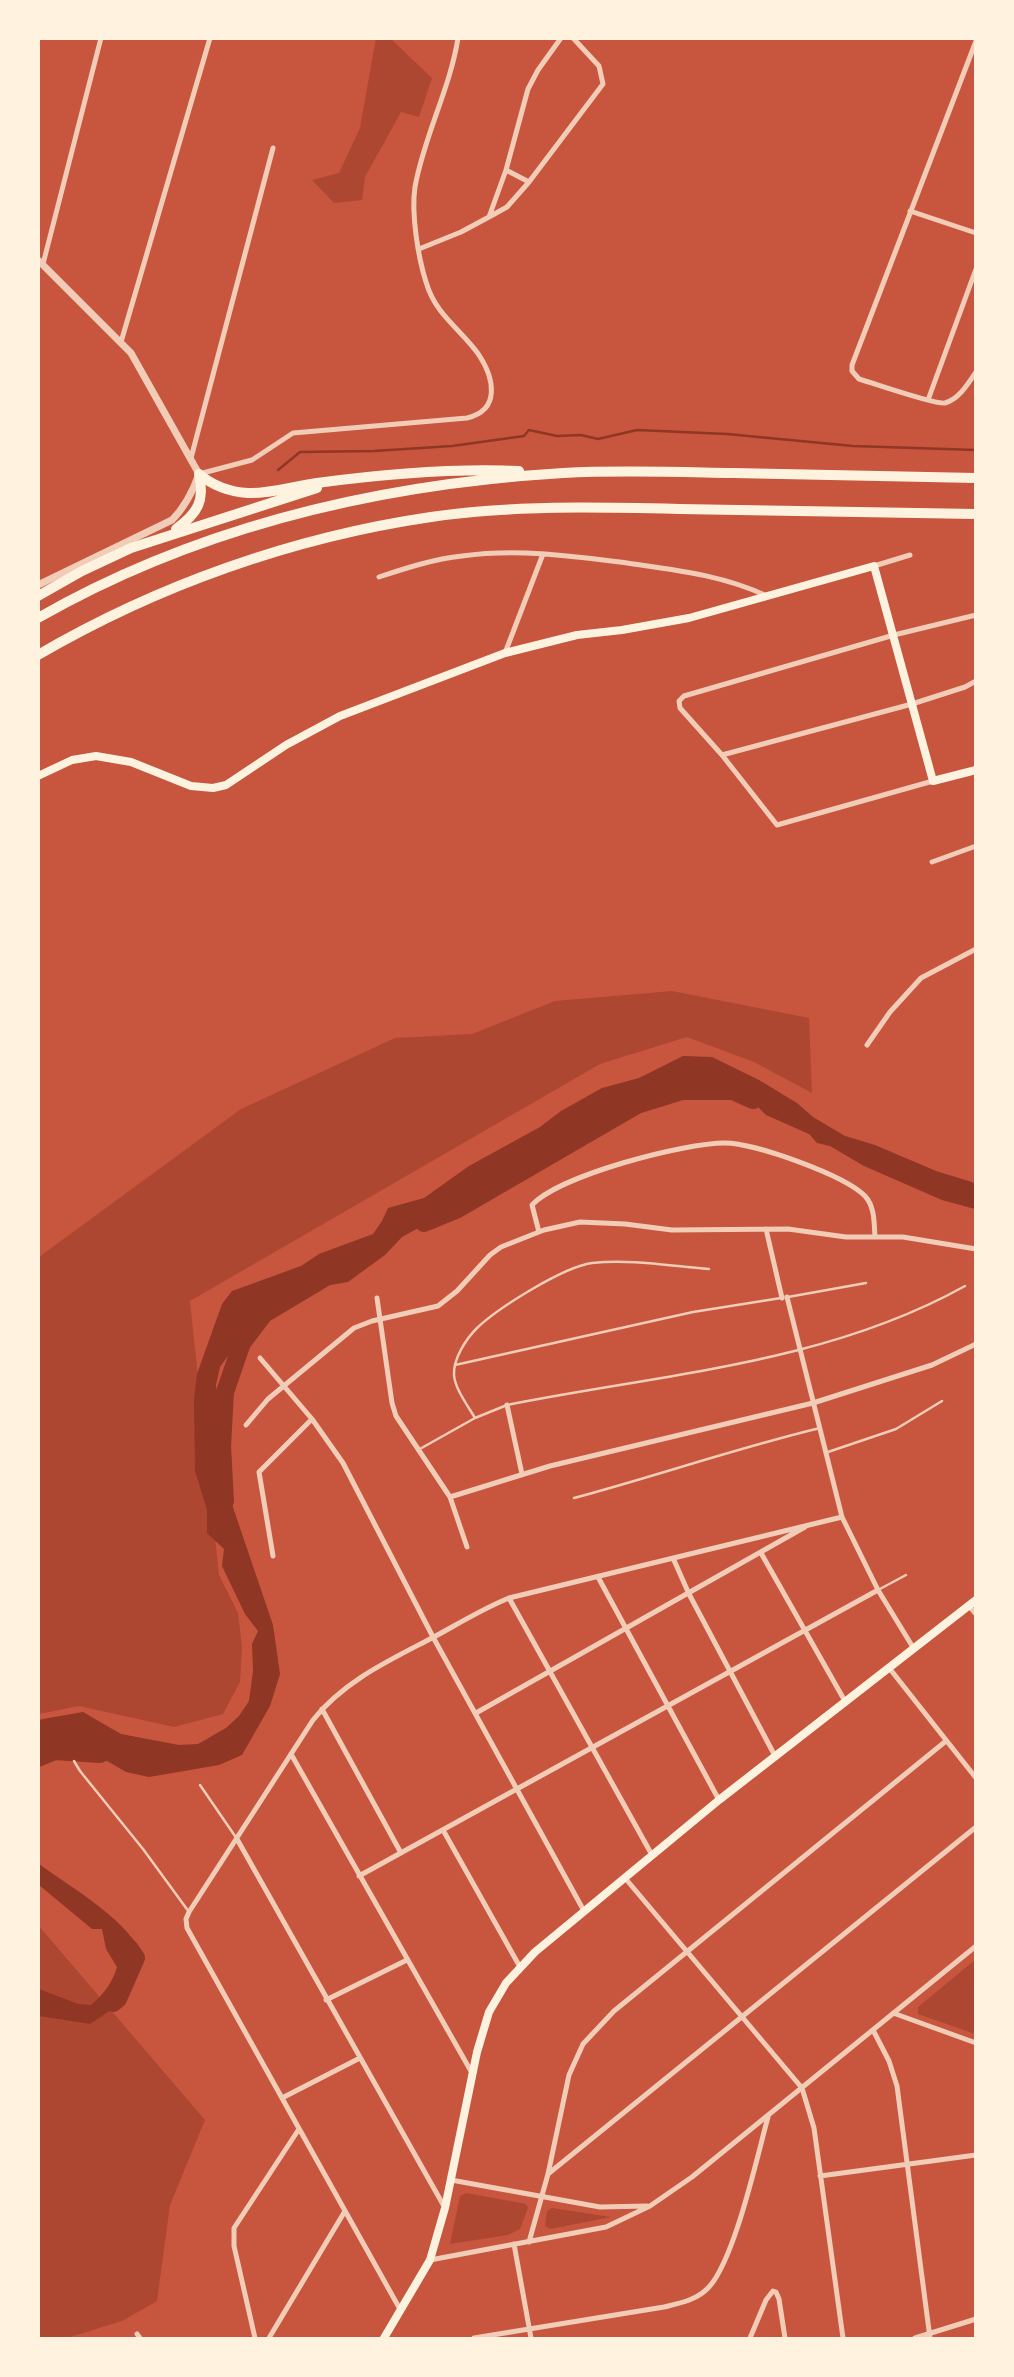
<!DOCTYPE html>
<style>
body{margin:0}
#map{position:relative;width:1014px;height:2377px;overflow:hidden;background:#c8553d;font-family:Karla,sans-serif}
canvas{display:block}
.frame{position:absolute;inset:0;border:40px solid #fff3e0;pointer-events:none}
</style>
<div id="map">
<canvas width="1014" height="2377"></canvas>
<div class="frame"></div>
</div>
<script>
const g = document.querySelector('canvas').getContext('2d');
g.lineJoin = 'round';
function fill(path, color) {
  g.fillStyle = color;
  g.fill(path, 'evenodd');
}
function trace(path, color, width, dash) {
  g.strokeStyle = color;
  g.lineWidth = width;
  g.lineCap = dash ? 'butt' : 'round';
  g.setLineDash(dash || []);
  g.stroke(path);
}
fill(new Path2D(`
 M376,38L391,39L432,78L419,117L401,112L365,177L362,200L334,203L312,180L339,173L360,128Z
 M672,991L809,1018L812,1093L754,1062L687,1037L600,1064L190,1301L219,1575L238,1613L242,1647L240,1682L223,1714L174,1727L79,1706L39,1714V1257L241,1109L395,1038L472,1034L555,1001Z
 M38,1925L205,2120L170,2205L157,2301L122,2321L67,2338H39Z
 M975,1960V2034L918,2014V2007Z
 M466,2193L526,2204L528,2208L520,2229L508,2235L450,2244L460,2196Z
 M552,2208L611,2217L550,2229L545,2226L547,2211Z`), '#ae4732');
fill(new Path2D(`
 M683,1056L712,1057L759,1080L797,1103L813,1117L845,1136L875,1145L936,1171L975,1183V1209L942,1200L864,1166L830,1146L817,1143L809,1134L766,1115L755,1104L732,1094L725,1085C707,1082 686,1082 672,1097L638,1100L629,1112L606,1128L586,1126L455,1208L402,1237L385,1255L348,1282L302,1290L255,1318L220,1367L216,1385L223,1478L273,1625L280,1674L270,1706L242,1755L219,1765L149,1777L126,1772L102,1758L58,1751L39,1753V1720L43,1719L83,1712L121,1734L179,1745L198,1744L226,1728L239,1716L249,1701L253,1671L252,1644L258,1631L245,1614L222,1566L224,1549L207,1533V1510L195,1471L194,1399L197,1374L222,1304L232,1291L301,1266L319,1254L373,1234L382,1221L388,1208L424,1198L469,1166L540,1127L561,1111L602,1088L639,1078Z
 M39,1864C76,1891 118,1913 143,1953C132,1966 125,1979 125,1996L111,2010L90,2024L39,2016V1989L78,2004L91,2005C103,1995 113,1982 117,1967L106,1949L102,1929H92L39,1885Z`), '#8f3625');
trace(new Path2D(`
 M278,470L300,452L374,451L452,446L524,436L529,430L557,436L581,435L598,439L637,430L727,434L853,446L976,450`), '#8f3625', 2.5);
trace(new Path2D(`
 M424,1223L456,1210L637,1105L682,1091H733L753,1100
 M225,1501L222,1446L225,1392L242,1343L264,1314L326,1277
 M38,1758L55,1751L100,1754
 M113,2003L118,1999L136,1958L130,1949`), '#8f3625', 18);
trace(new Path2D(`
 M788,1297L866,1283
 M455,1365L693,1312L781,1298
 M475,1418C468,1406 455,1389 454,1375C453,1359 466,1339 477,1328C498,1308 563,1267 592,1263C631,1259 670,1266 709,1269
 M418,1450L475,1418L507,1405C662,1374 825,1364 965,1286
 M825,1453L896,1429L942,1401
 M574,1498C656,1476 737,1448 820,1428
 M878,1590L906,1575
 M74,1761L80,1771L143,1849L189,1912
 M200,1785L235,1836`), '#f1ccb7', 2.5);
trace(new Path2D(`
 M976,41L852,365V371L859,379C873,383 935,405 945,403C959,399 968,384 976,372
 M506,170L529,182
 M910,211L976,233
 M489,217L507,207L529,182L603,84L599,66L573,38
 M419,249L461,232L489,217L506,170L528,89L538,70L561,38
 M43,264L101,38
 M121,342L210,38
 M928,400L976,269
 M191,458L273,148
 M199,474L252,460L293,433L467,418C501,410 494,378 479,355C468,339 452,326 440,310C434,302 429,292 426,282C418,257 411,213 415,187C424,136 450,89 458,38
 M874,566L910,555
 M379,577C406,568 434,559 462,556C517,548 573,556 627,563C675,570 723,575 767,596
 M505,653L543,554
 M722,755L912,704L965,687L976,681
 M933,781L777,825L722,755L680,708L679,701L684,696L894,635L976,615
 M932,862L976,846
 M867,1045L890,1012L921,978L976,949
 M766,1229L782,1298
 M539,1232L532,1205C560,1175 684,1143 725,1143C755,1143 844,1175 865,1196C875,1207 874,1223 875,1237
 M787,1297L842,1517L878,1590L914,1649
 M377,1298L392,1403L396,1416L450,1497L467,1547
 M260,1358L312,1419L343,1463L433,1637L584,1911
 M507,1405L522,1474
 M246,1425L268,1399L354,1328L372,1321L438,1306L457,1291L490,1255L501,1247L544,1230L580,1222L625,1224L672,1230L788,1229L846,1237H903L976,1249
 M450,1497L550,1466L813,1403L932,1365L976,1344
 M761,1553L846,1703
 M273,1556L259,1472L312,1419
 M673,1558L689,1594L775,1756
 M598,1577L719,1800
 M509,1598L652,1855
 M969,1606L976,1614
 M890,1669L976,1778
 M322,1709L401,1853
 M476,1713L805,1527
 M291,1754L472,2073
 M443,1830L520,1967
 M237,1839L445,2208
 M359,1876L878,1590
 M625,1878L802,2088L814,2128L843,2338
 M326,2000L407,1960
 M893,2013L976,2043
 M873,2030L889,2061L897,2086L930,2338
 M282,2098L360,2058
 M548,2174L976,1827
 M820,2176L976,2155
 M451,2180L600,2207L647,2206
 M529,2242L548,2174L569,2075L583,2044L614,2011L946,1741
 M514,2244L531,2338
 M430,2260L606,2227L650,2206L692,2177L976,1946
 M401,2311L187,1928L186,1919L189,1912L313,1720C344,1681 388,1661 432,1638C458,1624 482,1609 509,1598L842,1517
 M137,2334L140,2338
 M255,2338L234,2246V2228L299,2129
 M269,2338L345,2211
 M474,2338L664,2307C681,2303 697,2300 709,2287C735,2258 757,2157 768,2117
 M750,2338L766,2300L773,2291L776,2292L779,2299L785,2338
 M915,2338L976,2319`), '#f1ccb7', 5);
trace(new Path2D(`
 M38,260L131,353L199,474C193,491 186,506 172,520L38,585`), '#f1ccb7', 7);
trace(new Path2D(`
 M38,776L72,760L96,756L131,762L191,786L213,788L226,785L286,745L340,716L505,653L577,635L622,630L689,618L874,566L933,781L976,770
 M384,2338L430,2260L445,2208L477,2052L489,2012L506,1983L535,1952L719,1800L976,1600`), '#fff3e0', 8);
trace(new Path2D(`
 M199,474C212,485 230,492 248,493C271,494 294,486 317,483C384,474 451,468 519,471
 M176,529C198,513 205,501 199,474
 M38,596L82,571L131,548L317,488
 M38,618C199,526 381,484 563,473C620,470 676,472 733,473C814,475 895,477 976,478
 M38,655C158,585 294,537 431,517C511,505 598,507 679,509C778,510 877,512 976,514`), '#fff3e0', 10);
</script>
